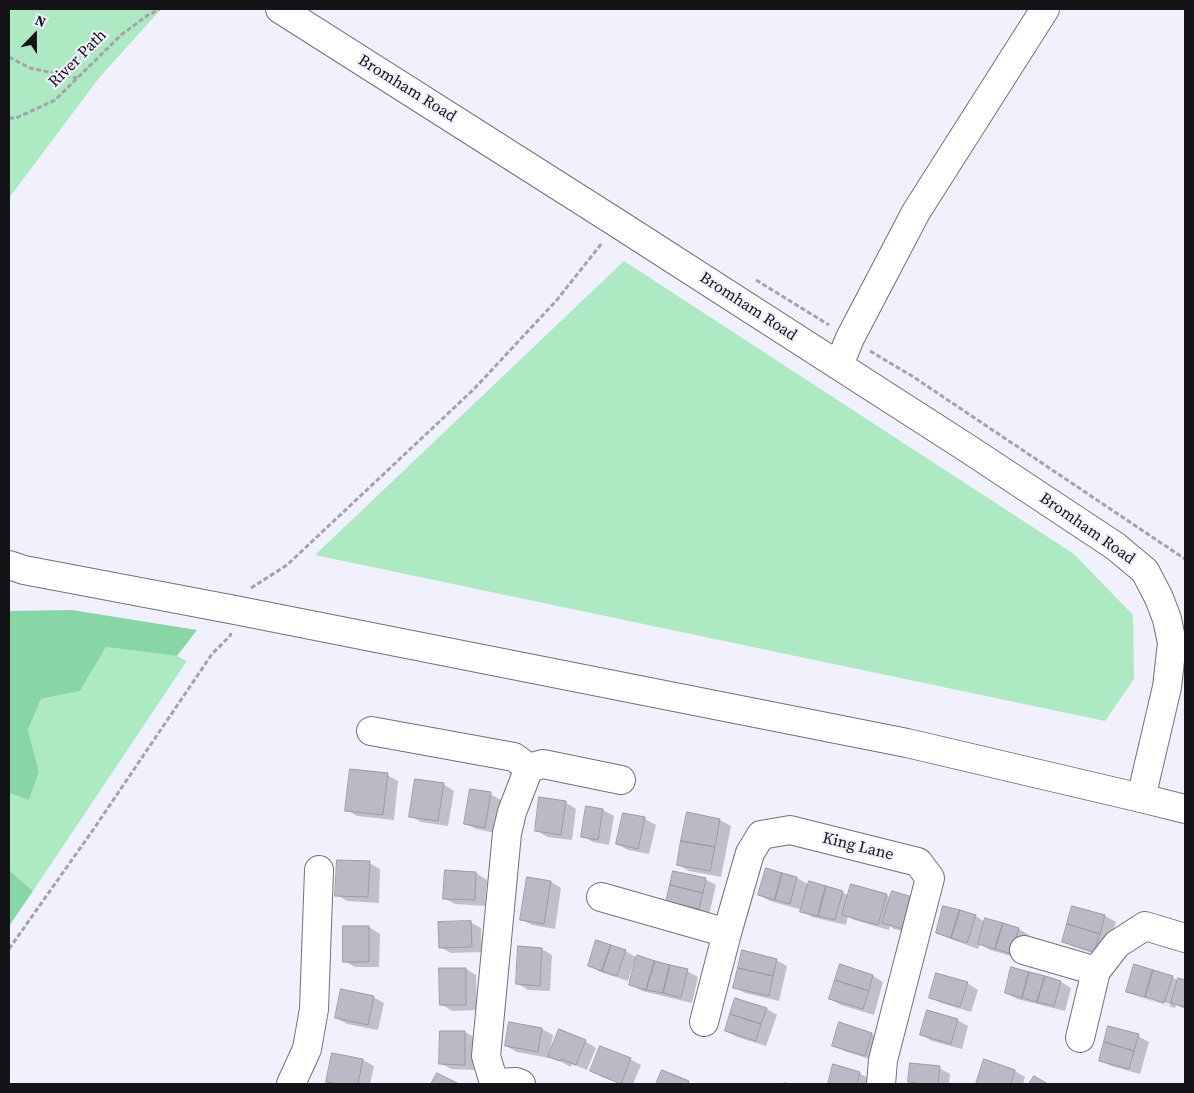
<!DOCTYPE html>
<style>
body{margin:0}
#map{position:relative;width:1194px;height:1093px;overflow:hidden;background:#f0f1fd;font-family:"Source Serif 4",serif}
canvas{display:block}
.frame{position:absolute;inset:0;border:10px solid #141418;pointer-events:none}
.north{position:absolute;left:10px;top:10px;width:50px;height:50px;-webkit-text-stroke:4px #f0f1fd;paint-order:stroke;rotate:22deg;font-size:14px;font-weight:700;line-height:20px;text-align:center;color:#141418}
.north::after{content:'';display:block;margin:auto;width:18px;height:22px;background:#141418;clip-path:polygon(50% 0,100% 100%,50% 72%,0 100%)}
</style>
<div id="map">
<canvas width="1194" height="1093"></canvas>
<div class="frame"></div>
<div class="north">N</div>
</div>
<script>
const g = document.querySelector('canvas').getContext('2d');
g.lineJoin = 'round';
function fill(path, color) {
  g.fillStyle = color;
  g.fill(path, 'evenodd');
}
function trace(path, color, width, dash) {
  g.strokeStyle = color;
  g.lineWidth = width;
  g.lineCap = dash ? 'butt' : 'round';
  g.setLineDash(dash || []);
  g.stroke(path);
}
function label(font, color, halo, rows, align = 'center') {
  g.font = font + ' "Source Serif 4",serif';
  g.lineWidth = 4.5;
  g.setLineDash([]);
  g.textBaseline = 'middle';
  g.strokeStyle = halo;
  g.fillStyle = color;
  for (const [text, x, y, turn = 0] of rows) {
    g.save();
    g.translate(x, y);
    g.rotate((+turn || 0) * Math.PI / 180);
    g.textAlign = isNaN(turn) ? turn : align;
    if (halo) g.strokeText(text, 0, 0);
    g.fillText(text, 0, 0);
    g.restore();
  }
}
fill(new Path2D(`
 M9,9H161L99,78L9,198Z
 M624,261L1074,554L1133,615L1134,679L1105,721L315,555Z
 M106,647L177,656L187,661L33,891L9,870V793L29,800L39,772L28,730L41,699L80,691Z`), '#adeac3');
fill(new Path2D(`
 M72,610L197,630L177,656L106,647L80,691L41,699L28,730L39,772L29,800L9,793V611Z
 M9,870L33,891L9,926Z`), '#88d6a6');
fill(new Path2D(`
 M387,775L398,781L394,820L357,816L347,810Z
 M443,784L454,791L448,826L421,822L411,816Z
 M490,794L501,800L495,833L476,829L465,823Z
 M565,802L576,809L572,840L547,837L536,830Z
 M587,807L603,810L614,816L609,845L593,842L582,836Z
 M624,814L645,819L656,825L649,854L628,850L617,844Z
 M688,814L720,820L731,826L721,877L689,871L678,865Z
 M369,863L380,869L379,903L347,901L337,895Z
 M476,873L487,880L485,906L455,904L444,898Z
 M797,878L809,885L842,892L849,896L886,895L891,898L914,934L894,929L890,926L889,930L854,920L848,916L846,925L812,917L802,911V910L770,901L759,895Z
 M705,879L716,885L709,915L678,907L667,901Z
 M551,882L561,888L555,929L532,925L521,919Z
 M944,907L976,916L985,922L1019,929L1029,935L1022,959L990,950L980,944L978,949L948,938L938,932Z
 M1073,908L1105,916L1116,922L1105,957L1074,947L1063,941Z
 M470,922L481,928L482,952L451,953L440,947Z
 M369,927L380,934L379,967H355L344,961Z
 M542,949L552,955L550,991L528,990L517,983Z
 M625,951L636,957L628,981L600,972L589,965Z
 M776,960L787,966L779,1001L745,993L735,987Z
 M841,966L873,976L883,982L874,1015L841,1005L830,999Z
 M466,969L476,975L477,1010L452,1011L441,1004Z
 M687,971L698,977L692,1003L642,991L631,985Z
 M1172,977L1179,981V979L1185,981V1009L1176,1005L1175,1008L1139,997L1128,991ZM1138,994L1170,1004V1006L1138,996Z
 M1061,982L1071,988L1065,1011L1017,999L1006,993Z
 M967,983L978,990L971,1012L941,1003L931,997Z
 M373,997L384,1003L378,1030L347,1024L336,1018Z
 M767,1009L777,1015L766,1046L737,1037L726,1031Z
 M957,1020L968,1026L962,1049L932,1041L921,1034Z
 M510,1023L542,1029L553,1035L550,1052H551L585,1041L596,1048L587,1070L572,1064L571,1067L549,1056V1058L517,1052L506,1046Z
 M441,1032H465L476,1038L475,1070L451,1069L440,1063Z
 M872,1034L882,1040L876,1061L844,1051L833,1045Z
 M1138,1036L1149,1042L1140,1074L1111,1066L1100,1060Z
 M333,1054L363,1060L374,1066L370,1084H334L328,1081Z
 M630,1059L641,1065L633,1084H621L602,1077L592,1071Z
 M985,1061L1015,1071L1025,1077L1023,1084H977Z
 M834,1066L859,1073L870,1079L869,1084H829Z
 M939,1068L950,1074L949,1084H914L909,1082Z
 M786,1082L789,1084H776Z`), '#0003');
const building = new Path2D(`
 M350,769L388,773L383,815L345,811Z
 M415,779L444,783L438,821L409,817Z
 M470,789L491,792L485,828L464,824Z
 M539,797L566,801L561,835L535,831Z
 M586,806L603,809L598,840L581,837Z
 M687,812L720,819L715,847L681,841Z
 M623,813L645,817L638,849L616,844Z
 M681,841L715,847L710,871L677,865Z
 M337,860L370,861L368,897L335,896Z
 M766,868L782,873L775,900L758,895Z
 M445,870L476,872L475,900L443,899Z
 M673,871L706,878L703,893L670,885Z
 M782,873L797,877L790,904L775,900Z
 M527,877L551,881L544,924L520,920Z
 M809,881L826,886L818,916L800,912Z
 M851,884L887,894L878,925L842,915Z
 M670,885L703,893L699,909L666,902Z
 M826,886L843,891L835,920L818,916Z
 M892,891L912,897L903,929L882,923Z
 M943,906L960,910L951,938L936,933Z
 M1072,906L1105,915L1100,934L1067,924Z
 M960,910L976,915L967,943L951,938Z
 M985,918L1003,923L995,949L978,944Z
 M471,921L472,947L439,948L438,922Z
 M1003,923L1019,928L1012,954L995,949Z
 M1067,924L1100,934L1094,952L1062,942Z
 M343,926H369V962H343Z
 M596,940L611,945L602,971L588,966Z
 M611,945L626,950L617,976L602,971Z
 M518,946L542,948L540,986L516,984Z
 M742,950L777,959L773,976L738,968Z
 M637,955L655,961L646,990L629,985Z
 M655,961L670,965L663,993L646,990Z
 M840,964L873,975L869,991L835,980Z
 M1134,964L1153,970L1145,997L1126,992Z
 M670,965L688,969L681,998L663,993Z
 M1011,967L1029,972L1022,998L1005,993Z
 M439,968H466V1005H440Z
 M738,968L773,976L769,996L733,988Z
 M1153,970L1173,976L1164,1003L1145,997Z
 M1029,972L1045,976L1037,1002L1022,998Z
 M936,973L968,982L960,1007L929,998Z
 M1045,976L1061,981L1054,1006L1037,1002Z
 M1178,978L1185,980V1007L1171,1003Z
 M835,980L869,991L863,1009L829,999Z
 M341,989L374,996L368,1025L335,1018Z
 M735,998L767,1008L761,1024L730,1014Z
 M927,1010L958,1019L951,1044L920,1035Z
 M730,1014L761,1024L756,1041L725,1031Z
 M509,1022L542,1028L538,1052L505,1046Z
 M839,1022L872,1033L865,1056L832,1046Z
 M1108,1026L1139,1034L1134,1051L1104,1042Z
 M559,1029L586,1040L576,1065L561,1059L560,1061L548,1057Z
 M440,1031H465V1065L439,1064Z
 M1104,1042L1134,1051L1129,1069L1099,1061Z
 M600,1046L631,1058L621,1084L590,1071Z
 M332,1053L363,1059L358,1084H340L326,1082Z
 M984,1059L1015,1070L1011,1084H976Z
 M910,1063L940,1066L938,1084H923L908,1082Z
 M833,1064L860,1072L857,1084H828Z
 M662,1070L689,1081L688,1084H656Z
 M437,1073L459,1084H431Z
 M1034,1076L1048,1084H1029Z`);
fill(building, '#b9bac5');
trace(building, '#9a9aa5', 1);
const minor = new Path2D(`
 M280,9L617,223L970,450L1115,546L1145,571L1159,598L1167,619L1172,643L1167,687L1141,798
 M839,365L850,338L916,212L1045,9
 M371,731L514,757L529,768
 M529,768L543,764L621,780
 M601,897L727,933
 M1024,950L1096,971
 M704,1022L727,933L750,853L761,835L790,830L918,862L930,878L883,1060L881,1084
 M1080,1038L1096,971L1117,944L1145,926L1185,938
 M291,1084L307,1049L314,1009L319,870
 M521,1084L516,1082L494,1083L486,1056L507,833L512,812L529,768`);
const highway = new Path2D(`
 M9,565L24,570L235,610L907,743L1141,798L1185,809`);
trace(minor, '#71717c', 30);
trace(highway, '#71717c', 30);
trace(new Path2D(`
 M9,57L30,68L77,78
 M9,118H16L55,100L121,35L148,15L160,9
 M756,280L829,325
 M870,351L912,376L1185,559
 M251,588L287,565L474,389L556,301L602,243
 M9,949L93,830L212,654L230,636L231,633`), '#a2a3ac', 3, [5, 2.5]);
trace(minor, '#fff', 28);
trace(highway, '#fff', 28);
label('16px', '#141418', '#f0f1fd', [
 ["River Path",78,59,-45],
 ["Bromham Road",407,89,32],
 ["Bromham Road",748,307,33],
 ["Bromham Road",1087,529,35],
 ["King Lane",858,847,14]
]);
</script>
